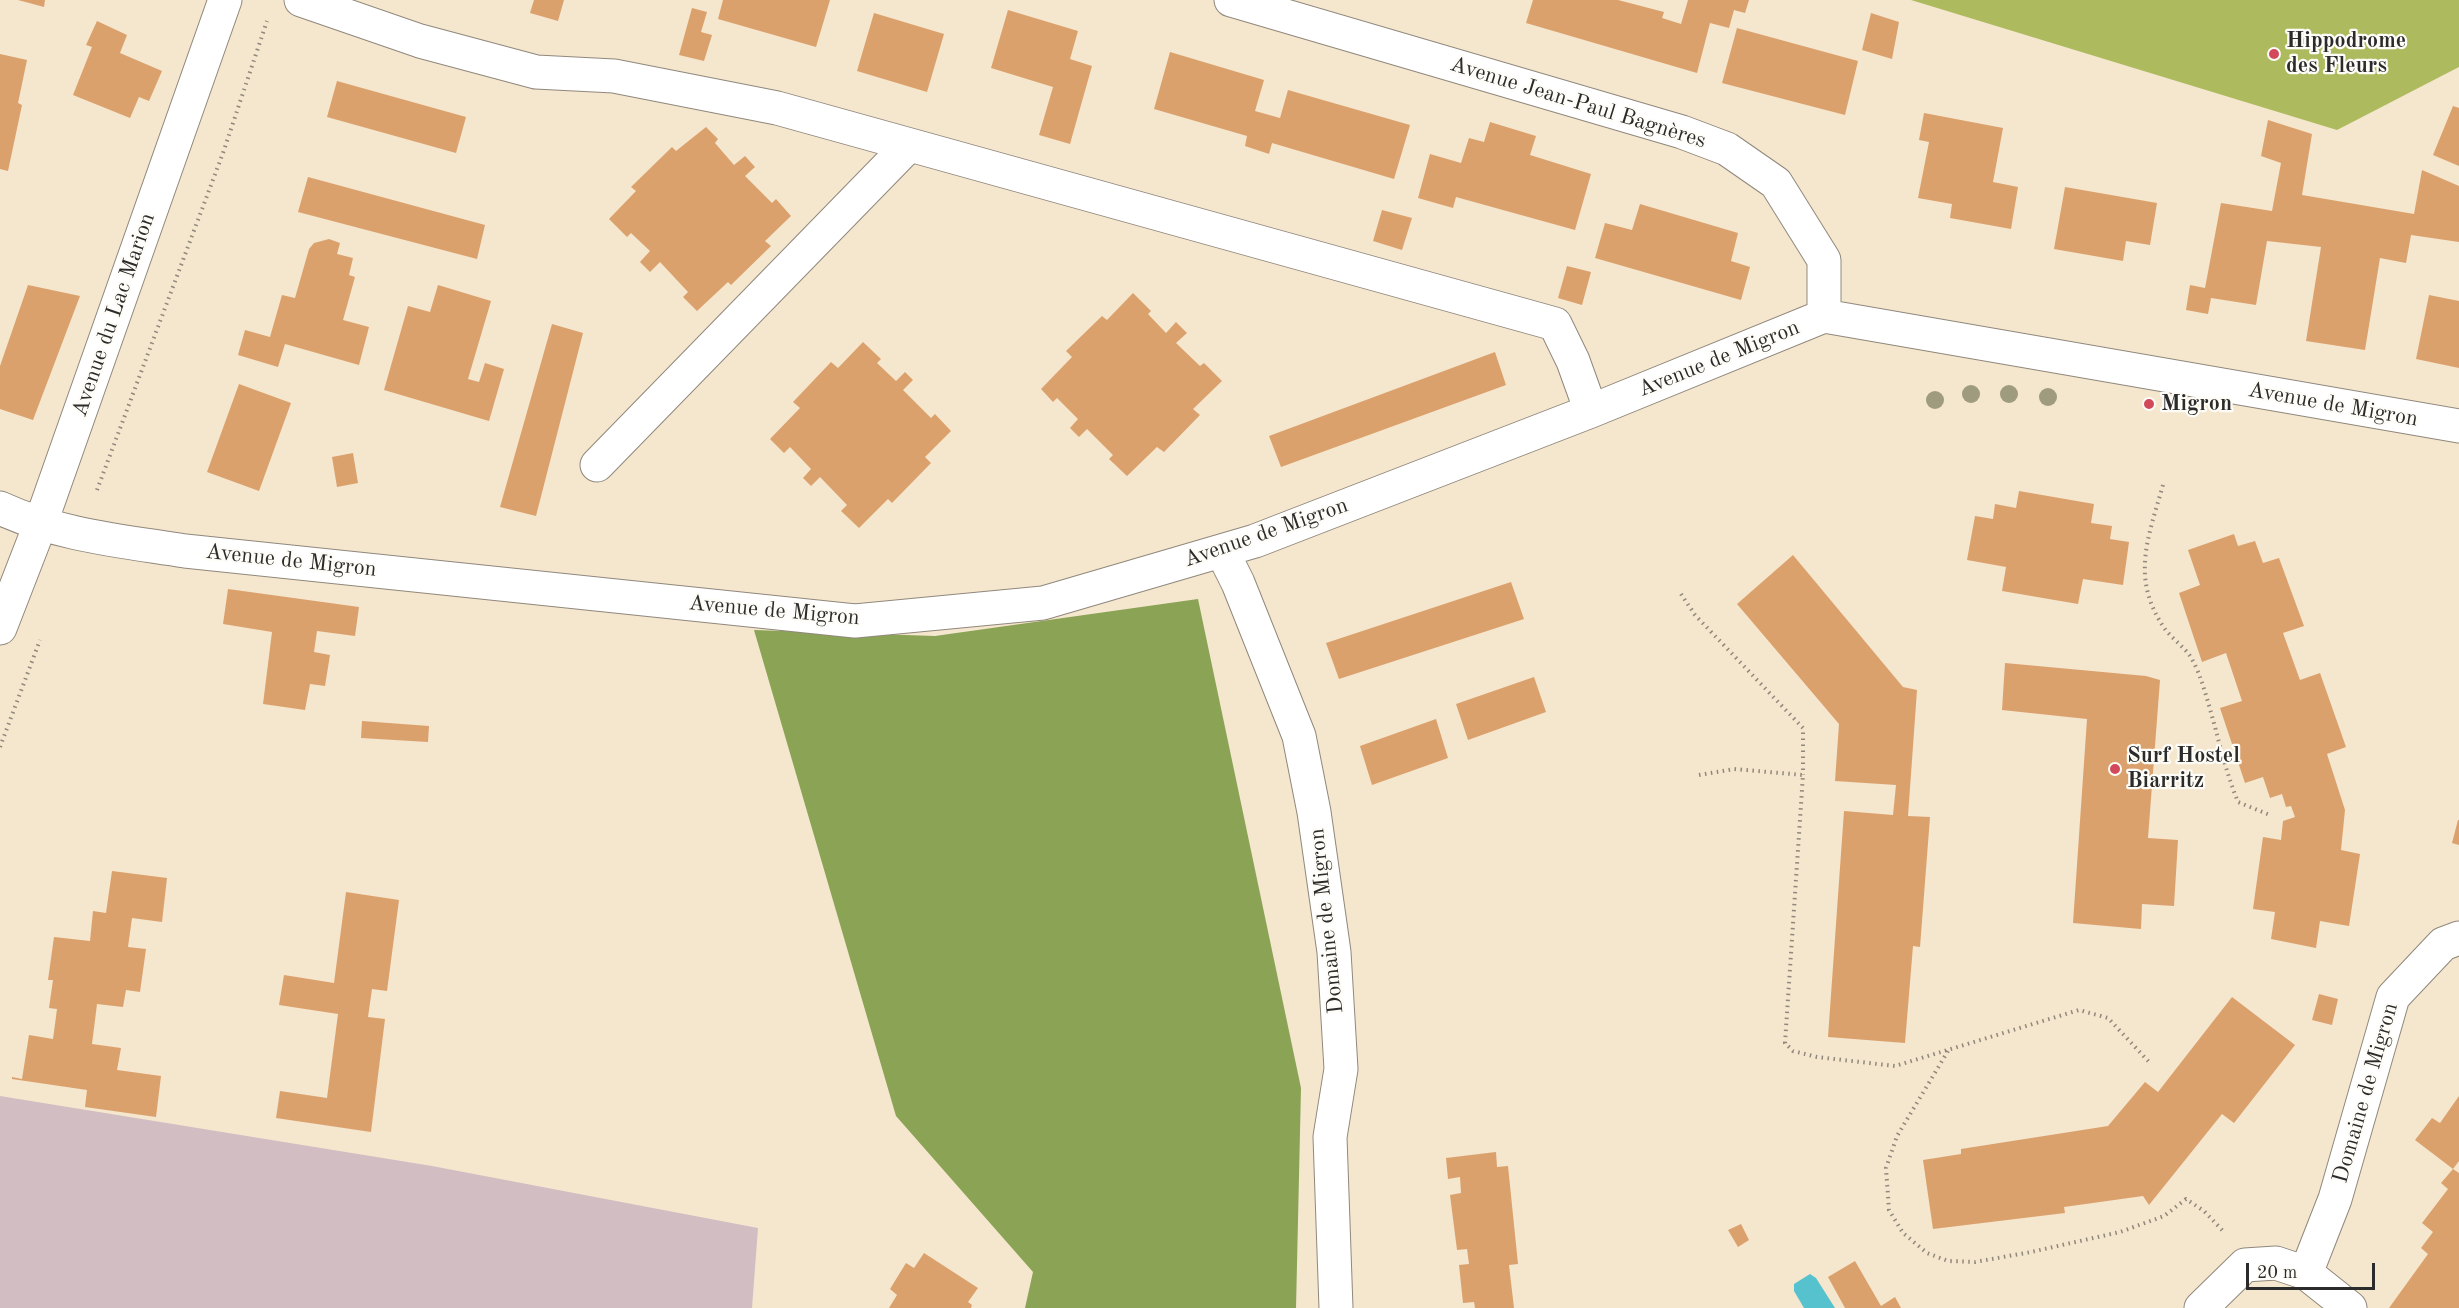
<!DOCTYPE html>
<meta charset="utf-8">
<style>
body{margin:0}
#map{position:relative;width:2459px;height:1308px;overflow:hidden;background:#f5e6ce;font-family:"Old Standard TT",serif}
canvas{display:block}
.scale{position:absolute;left:2246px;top:1263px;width:129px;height:27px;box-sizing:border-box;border:3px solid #2b2b2b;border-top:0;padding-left:8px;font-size:18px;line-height:21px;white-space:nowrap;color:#2b2b2b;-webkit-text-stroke:4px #fdfcf7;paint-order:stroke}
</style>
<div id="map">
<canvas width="2459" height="1308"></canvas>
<div class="scale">20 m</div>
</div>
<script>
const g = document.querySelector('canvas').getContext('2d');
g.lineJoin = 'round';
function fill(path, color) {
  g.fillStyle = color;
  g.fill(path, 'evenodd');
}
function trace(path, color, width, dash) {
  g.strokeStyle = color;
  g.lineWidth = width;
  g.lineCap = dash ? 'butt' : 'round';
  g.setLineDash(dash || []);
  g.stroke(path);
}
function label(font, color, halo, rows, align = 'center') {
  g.font = font + ' "Old Standard TT",serif';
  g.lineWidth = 4.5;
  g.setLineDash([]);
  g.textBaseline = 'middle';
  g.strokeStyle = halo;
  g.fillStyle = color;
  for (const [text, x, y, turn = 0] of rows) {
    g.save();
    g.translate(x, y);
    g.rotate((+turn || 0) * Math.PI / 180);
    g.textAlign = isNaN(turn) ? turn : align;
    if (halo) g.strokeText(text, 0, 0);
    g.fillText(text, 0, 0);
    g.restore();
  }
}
fill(new Path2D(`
 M0,1096L432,1166L758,1228L752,1308H0Z`), '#d2bec2');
fill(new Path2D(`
 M1911,0H2459V67L2337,130Z`), '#adbb5e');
fill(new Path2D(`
 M1198,599L1301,1088L1296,1308H1025L1033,1272L896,1116L754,630L935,636Z`), '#8aa355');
fill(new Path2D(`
 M1810,1274L1816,1278L1835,1308H1804L1794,1291V1284Z`), '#56c2ce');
fill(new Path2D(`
 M18,0H45L44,7Z
 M534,0H564L558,21L530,13Z
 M723,0H830L816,47L718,19Z
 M1533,0H1618L1664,12L1662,18L1681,24L1688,0H1749L1745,13L1734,10L1729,28L1710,23L1697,73L1526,23Z
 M692,8L707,12L701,32L712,35L704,61L679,55Z
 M1008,10L1078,31L1070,59L1092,66L1070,144L1039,135L1053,87L991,68Z
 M874,13L944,34L927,92L857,71Z
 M1871,13L1899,22L1892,59L1862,50Z
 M97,21L127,35L120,53L162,71L149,101L139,97L130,118L73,95L92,47L86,45Z
 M1737,28L1858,61L1845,115L1722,83Z
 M1170,52L1264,80L1255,111L1280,118L1288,90L1410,125L1394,179L1272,143L1269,154L1245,146L1247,136L1154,109Z
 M0,54L27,60L18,103L22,105L8,171L0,169Z
 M337,81L466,117L456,153L327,117Z
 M2453,106L2459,108V166L2433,155Z
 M1924,113L2003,128L1993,182L2018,187L2011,229L1950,218L1952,204L1918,198L1929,142L1919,140Z
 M2268,120L2312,134L2302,195L2414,214L2422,170L2459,186V242L2411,235L2406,263L2380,258L2365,350L2306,341L2321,247L2267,241L2256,305L2211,298L2208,314L2186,310L2190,285L2205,288L2221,203L2272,211L2281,163L2261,156Z
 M1490,122L1536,136L1530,155L1591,174L1575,230L1456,197L1453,208L1418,198L1430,154L1461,163L1469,138L1484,142Z
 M706,127L718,139L715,143L734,165L745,156L755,167L745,176L772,203L776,199L791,216L765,241L771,246L731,285L728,282L697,311L683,297L688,292L660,262L650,272L640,262L650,251L631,233L627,237L609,219L636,191L631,187L672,147L676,151Z
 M308,177L485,225L477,259L298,212Z
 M2065,187L2157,203L2150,245L2126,241L2123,261L2054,249Z
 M1640,204L1738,233L1731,261L1750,267L1741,300L1595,258L1605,223L1632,230Z
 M1382,210L1412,218L1402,250L1373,241Z
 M329,239L340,243L337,254L353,258L349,275L355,277L343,320L369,327L359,365L285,344L278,367L238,355L245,330L270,337L282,295L295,298L309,249L314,243Z
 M1567,266L1591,272L1582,305L1558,298Z
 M28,285L80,296L33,420L0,409V366Z
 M438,285L491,301L468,379L479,382L485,363L504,369L489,421L384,390L408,306L430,312Z
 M1133,293L1151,311L1148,314L1166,333L1176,322L1187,333L1176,343L1200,366L1204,363L1222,381L1193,409L1200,415L1164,452L1157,447L1127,476L1109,459L1113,455L1087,429L1079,437L1070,428L1078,419L1057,398L1053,402L1041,389L1072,357L1066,351L1102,316L1107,320Z
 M2429,295L2459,301V368L2416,359Z
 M552,324L583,333L536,516L500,507Z
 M863,342L881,359L877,363L896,381L905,372L913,380L903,390L931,418L935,414L951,431L925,457L931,463L892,503L888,499L859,528L841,511L847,505L820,477L811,486L803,478L811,469L790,447L784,453L770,439L800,408L793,402L831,362L838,368Z
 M1495,352L1506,385L1281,467L1269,436Z
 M239,384L291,403L259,491L207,472Z
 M353,453L358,483L337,487L332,457Z
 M2019,491L2094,504L2091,523L2112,526L2110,539L2129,542L2123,585L2083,579L2078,604L2002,591L2006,567L1967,560L1975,516L1993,519L1995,504L2016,508Z
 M2234,534L2238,546L2255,541L2263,563L2279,558L2304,626L2283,633L2300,680L2320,673L2346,747L2327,754L2345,810L2341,850L2360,854L2349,926L2320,921L2316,948L2271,939L2275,912L2253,909L2263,837L2281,840L2283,821L2295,817L2291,806L2286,807L2282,794L2270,798L2263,777L2245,783L2220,708L2242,701L2226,653L2202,662L2179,593L2200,585L2188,550Z
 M1793,555L1903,687L1917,690L1908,816L1930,817L1920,947L1913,946L1905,1043L1828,1037L1844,811L1893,815L1896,785L1835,781L1839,724L1737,604Z
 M1511,582L1524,619L1339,679L1326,643Z
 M228,589L359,607L355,636L317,631L314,652L330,655L325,686L310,684L305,710L263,704L272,632L223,624Z
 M2005,663L2146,676L2160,680L2148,838L2178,840L2174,906L2142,904L2141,929L2073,923L2087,719L2002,710Z
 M1534,677L1546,712L1468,740L1456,704Z
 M1436,719L1448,758L1372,785L1360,746Z
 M362,721L429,726L428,742L361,738Z
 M2458,820H2459V845L2452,843Z
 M112,871L167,878L162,922L132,918L128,947L146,949L140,992L126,990L123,1007L97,1004L92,1044L121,1048L117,1070L161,1076L156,1117L85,1107L87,1090L12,1079V1077L22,1079L29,1035L53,1039L57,1009L49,1008L53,980H48L54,937L90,941L93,911L106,913Z
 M346,892L399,900L387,991L372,989L368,1017L385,1019L371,1132L276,1118L280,1091L327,1098L338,1014L279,1005L284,975L334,983Z
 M2319,994L2338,999L2332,1025L2312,1020Z
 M2232,997L2295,1045L2234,1123L2222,1114L2149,1205L2143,1196L2064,1207L2065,1213L1933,1229L1923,1160L1961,1154V1149L2108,1126L2145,1082L2158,1092Z
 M2459,1096V1161L2453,1169L2415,1140L2432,1118L2440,1123Z
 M1496,1152L1497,1167L1508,1166L1518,1264L1509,1265L1514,1308H1475L1474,1302L1463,1303L1459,1265L1469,1264L1467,1249L1457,1250L1450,1195L1461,1193L1460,1177L1448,1179L1446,1158Z
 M2453,1169L2459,1173V1308H2389L2428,1254L2421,1248L2433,1232L2422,1223L2448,1189L2441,1183Z
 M1741,1224L1749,1240L1738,1247L1728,1230Z
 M924,1253L978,1288L968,1302L972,1305L971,1308H889L897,1295L890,1289L906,1263L914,1268Z
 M1855,1261L1881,1306L1895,1297L1901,1308H1845L1828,1277Z`), '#dba16c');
const minor = new Path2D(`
 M301,0L420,41L536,72L614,76L777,108L1555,324L1573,361L1591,411
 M1231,0L1682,132L1727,149L1776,183L1824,260V316
 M597,465L909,145
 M0,508C58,535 122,541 185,551L855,621L1043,603L1255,541L1591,411L1824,316L2459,426
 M1222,551L1238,583L1299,736L1314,812L1334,952L1341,1069L1330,1137L1336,1308
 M0,628L40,525L225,0
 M2306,1273L2335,1199L2393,997L2443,944L2459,938
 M2201,1308L2245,1265L2276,1263L2306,1273L2350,1308`);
trace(minor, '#90887c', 35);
trace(new Path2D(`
 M2163,485C2148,538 2130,579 2165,629C2171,637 2180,644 2187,652C2193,659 2198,671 2201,680C2215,720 2222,763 2238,802L2270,815
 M97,490L223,153L267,21
 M1681,594L1695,615L1803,728V775
 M0,747L40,640
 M1699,775L1734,769L1803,775L1785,1043L1793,1051L1817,1057L1895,1066L2079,1010L2108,1018L2150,1063
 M1948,1051L1897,1136L1886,1168L1889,1210L1903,1233L1927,1253L1948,1261L1975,1262L2031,1252L2120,1232L2164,1216L2186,1199L2204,1211L2224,1232`), '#90887c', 4, [1.5, 4.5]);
trace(minor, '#fff', 33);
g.fillStyle = '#9f9b7e';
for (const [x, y] of [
 [1971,394],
 [2009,394],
 [2048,397],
 [1935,400]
]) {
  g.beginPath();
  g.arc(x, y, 9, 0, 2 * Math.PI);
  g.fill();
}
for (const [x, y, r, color] of [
 [2274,54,6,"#d1495b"],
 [2149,404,6,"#d1495b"],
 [2115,769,6,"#d1495b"]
]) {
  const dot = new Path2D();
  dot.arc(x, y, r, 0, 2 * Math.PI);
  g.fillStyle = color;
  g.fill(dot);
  trace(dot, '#fdfcf7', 2);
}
label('bold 22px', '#2b2b2b', '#fdfcf7', [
 ["Hippodrome",2286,41],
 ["des Fleurs",2286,66],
 ["Migron",2161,404],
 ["Surf Hostel",2127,756],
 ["Biarritz",2127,781]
], 'left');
label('22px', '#2b2b2b', '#fdfcf7', [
 ["Avenue Jean-Paul Bagnères",1578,103,17],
 ["Avenue du Lac Marion",114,315,-71],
 ["Avenue de Migron",1719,359,-22],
 ["Avenue de Migron",2333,405,10],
 ["Avenue de Migron",1266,533,-19],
 ["Avenue de Migron",291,561,6],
 ["Avenue de Migron",774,611,5],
 ["Domaine de Migron",1327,921,-96],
 ["Domaine de Migron",2366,1093,-74]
]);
</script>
